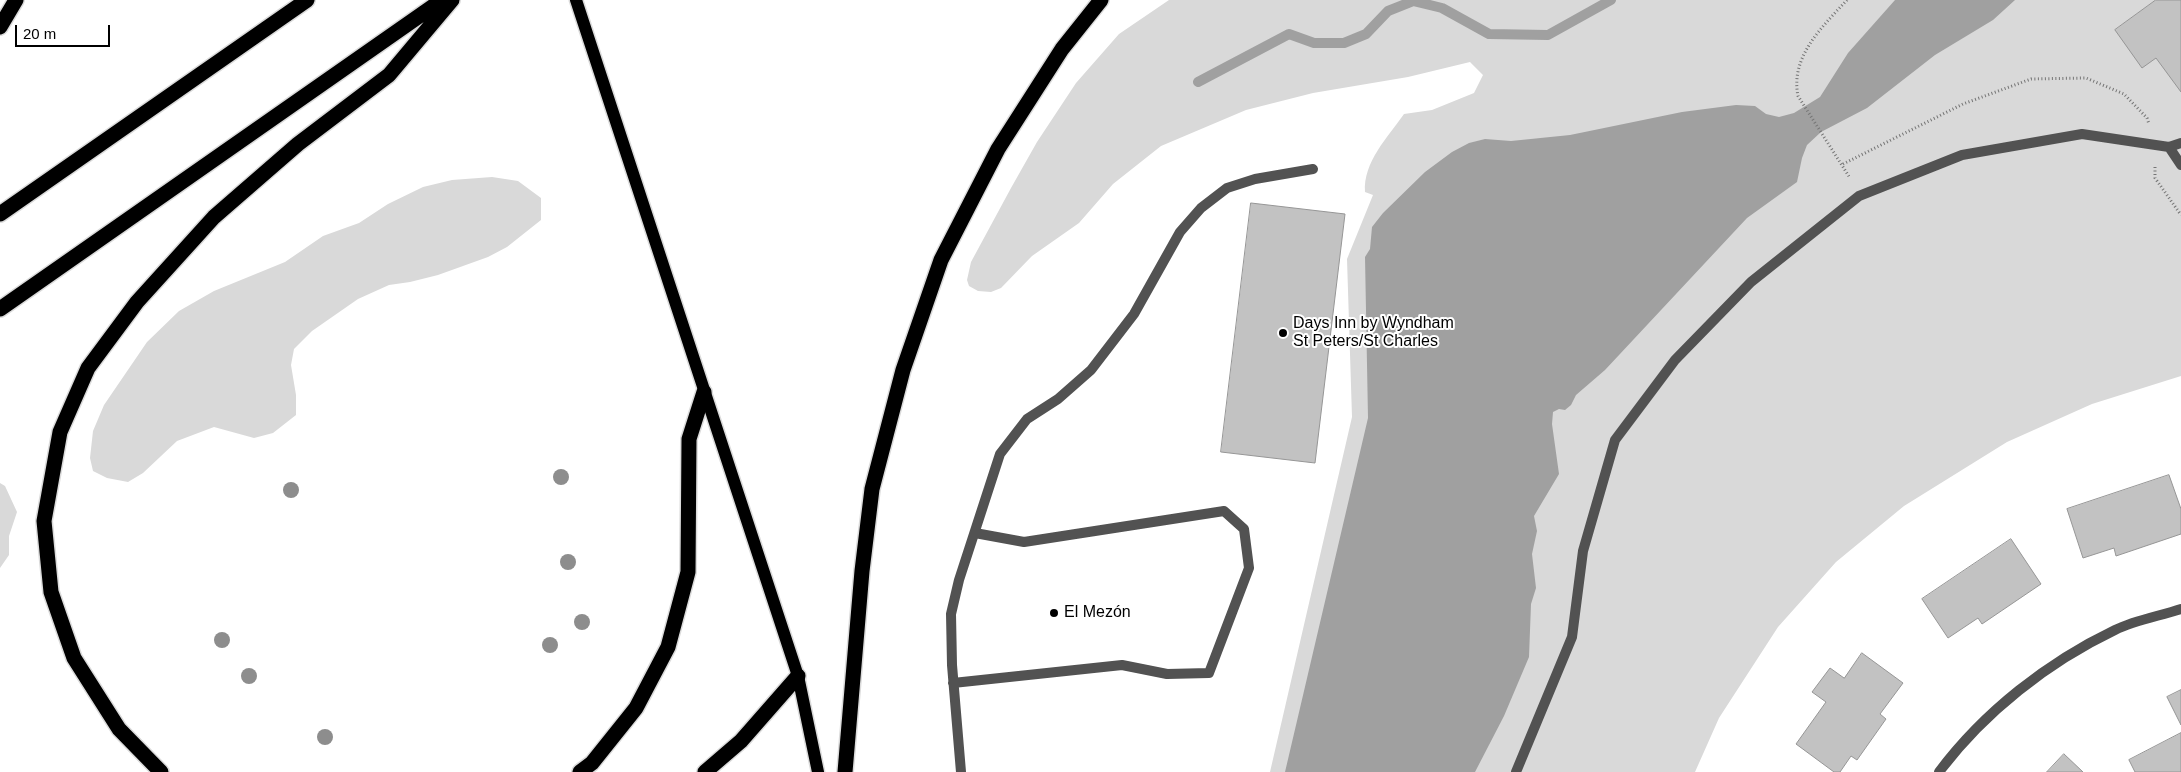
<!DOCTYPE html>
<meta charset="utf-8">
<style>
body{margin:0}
#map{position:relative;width:2181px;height:772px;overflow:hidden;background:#fff;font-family:Helvetica,sans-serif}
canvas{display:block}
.scale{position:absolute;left:15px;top:25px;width:95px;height:22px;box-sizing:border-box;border:2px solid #000;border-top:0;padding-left:6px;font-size:15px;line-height:18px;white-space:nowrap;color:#000;-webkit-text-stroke:4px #fff;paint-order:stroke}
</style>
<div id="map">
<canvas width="2181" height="772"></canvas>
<div class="scale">20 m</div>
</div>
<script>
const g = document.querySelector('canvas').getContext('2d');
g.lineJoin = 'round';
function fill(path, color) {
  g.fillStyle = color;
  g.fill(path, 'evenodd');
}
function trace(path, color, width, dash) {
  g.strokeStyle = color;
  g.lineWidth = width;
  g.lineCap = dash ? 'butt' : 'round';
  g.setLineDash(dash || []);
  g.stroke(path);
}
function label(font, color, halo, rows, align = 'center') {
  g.font = font + ' Helvetica,sans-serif';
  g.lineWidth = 4;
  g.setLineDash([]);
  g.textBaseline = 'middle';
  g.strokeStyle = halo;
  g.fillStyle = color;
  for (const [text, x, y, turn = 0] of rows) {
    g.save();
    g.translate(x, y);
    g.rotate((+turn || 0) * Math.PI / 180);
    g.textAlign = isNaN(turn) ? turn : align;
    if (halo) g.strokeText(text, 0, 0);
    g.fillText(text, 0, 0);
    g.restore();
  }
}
fill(new Path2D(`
 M1169,0H2181V376L2092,404L2007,442L1904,506L1836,562L1778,627L1719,718L1695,772H1270L1352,417L1347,259L1373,195L1365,192C1363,162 1388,137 1404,114L1432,110L1474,93L1483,75L1470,62L1408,77L1313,93L1246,110L1161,146L1113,184L1079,223L1032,256L1001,288L991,292L978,291L969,286L967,280L971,262L1011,188L1037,142L1076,83L1119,34Z
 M492,177L518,181L541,198V220L507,247L488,257L438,275L410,282L389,285L358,299L312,331L294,349L291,365L296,395V415L273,433L254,438L214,427L177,441L143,473L128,482L107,478L93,471L90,458L93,431L104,405L147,342L179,311L214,291L285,262L323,236L359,223L388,204L423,187L452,180Z
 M0,483L5,486L17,512L9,536V555L0,568Z`), '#d9d9d9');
fill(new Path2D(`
 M1895,0H2015L1993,20L1935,55L1867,108L1821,132L1807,145L1802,158L1797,182L1747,218L1605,370L1576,395L1571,405L1565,410L1559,409L1553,412L1552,424L1559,474L1534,516L1537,531L1532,554L1536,588L1531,604L1529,657L1504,716L1475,772H1285L1368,418L1365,257L1370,249L1372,227L1383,213L1425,172L1452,152L1469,143L1485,139L1511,141L1570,135L1682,112L1736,105L1755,106L1766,114L1779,117L1794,113L1820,97L1848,53Z`), '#a0a0a0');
trace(new Path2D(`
 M1198,82L1289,34L1314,43H1344L1366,34L1388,11L1413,1L1442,8L1489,34L1548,35L1611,0`), '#a0a0a0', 10);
const building = new Path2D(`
 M2156,0H2181V92L2156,58L2142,68L2115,30Z
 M1251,203L1345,214L1315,463L1221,452Z
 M2169,475L2181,509V534L2116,556L2114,548L2083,558L2067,509Z
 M2011,539L2041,584L1982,624L1978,618L1948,638L1922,599Z
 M1862,653L1903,683L1880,714L1886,719L1857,760L1851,756L1840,772H1834L1796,744L1826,702L1812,692L1830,668L1844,678Z
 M2181,690V725L2167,697Z
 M2181,733V772H2135L2129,760Z
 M2064,754L2083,772H2047Z`);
fill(building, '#c2c2c2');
trace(building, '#969696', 1);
const primary = new Path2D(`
 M576,0L798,676L818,772`);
const highway = new Path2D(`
 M0,27L16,0
 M0,214L307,0
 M0,309L442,0
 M161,772L119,729L74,658L51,592L44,521L60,432L88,368L137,302L214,217L298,144L389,75L452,0
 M580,772L592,763L636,708L668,647L688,572L689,439L704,392
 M705,772L741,741L798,676
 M845,772L862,571L872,489L903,370L941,260L998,149L1062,49L1101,0`);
trace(primary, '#dbdbdb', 15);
trace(highway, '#dbdbdb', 18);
trace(new Path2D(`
 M1847,0C1822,27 1790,57 1798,96L1850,178
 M1843,164L1963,104L2031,79L2086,78L2124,94L2147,118L2149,124
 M2155,167V178L2181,215`), '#747474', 3, [1, 2.5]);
trace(new Path2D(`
 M2169,147L2181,165
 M953,683L1122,665L1167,674L1209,673L1249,568L1244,529L1224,511L1024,542L975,533
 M961,772L952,665L951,614L959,580L1000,454L1027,419L1058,399L1091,370L1134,314L1180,232L1201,208L1227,188L1255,179L1313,169
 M1516,772L1572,637L1583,551L1615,440L1675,360L1751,282L1859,196L1962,155L2082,134L2169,147L2181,143`), '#525252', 10);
trace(new Path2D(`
 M1939,772C1984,712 2048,662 2115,630C2135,620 2160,616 2181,609`), '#525252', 10);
trace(primary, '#000', 12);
trace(highway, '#000', 15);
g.fillStyle = '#8d8d8d';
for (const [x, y] of [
 [561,477],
 [291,490],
 [568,562],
 [582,622],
 [222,640],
 [550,645],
 [249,676],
 [325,737]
]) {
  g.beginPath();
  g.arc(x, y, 8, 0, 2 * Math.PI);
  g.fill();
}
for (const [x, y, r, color] of [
 [1283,333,5,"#000"],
 [1054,613,5,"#000"]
]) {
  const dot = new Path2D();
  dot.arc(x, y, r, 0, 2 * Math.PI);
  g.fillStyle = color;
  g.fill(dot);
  trace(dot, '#fff', 2);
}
label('16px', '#000', '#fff', [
 ["Days Inn by Wyndham",1293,324],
 ["St Peters/St Charles",1293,342],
 ["El Mezón",1064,613]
], 'left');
</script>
